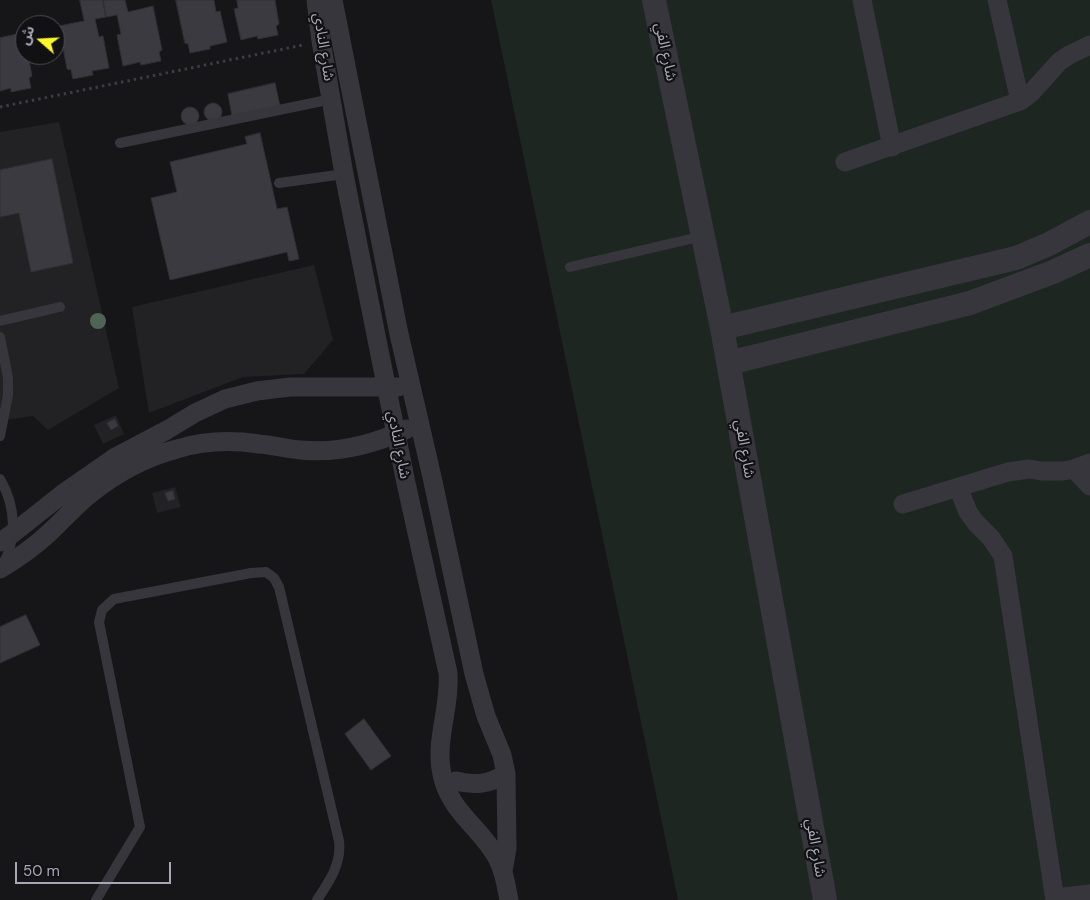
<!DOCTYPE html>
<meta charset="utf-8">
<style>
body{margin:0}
#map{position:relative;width:1090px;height:900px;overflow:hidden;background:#161517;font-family:"DM Sans","Noto Sans Arabic",sans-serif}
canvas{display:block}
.north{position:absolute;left:15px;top:15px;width:50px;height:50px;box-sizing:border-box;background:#111012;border:1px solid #4d4c54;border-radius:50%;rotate:289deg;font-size:14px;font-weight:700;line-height:20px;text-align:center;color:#a7a7b8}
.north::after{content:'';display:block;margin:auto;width:18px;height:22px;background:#fbf72a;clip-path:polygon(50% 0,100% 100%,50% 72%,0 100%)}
.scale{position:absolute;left:15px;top:862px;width:156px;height:22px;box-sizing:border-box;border:2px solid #a7a7b8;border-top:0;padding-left:6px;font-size:15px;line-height:18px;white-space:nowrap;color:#a7a7b8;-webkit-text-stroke:4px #111012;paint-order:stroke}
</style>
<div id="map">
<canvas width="1090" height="900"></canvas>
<div class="north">ش</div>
<div class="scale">50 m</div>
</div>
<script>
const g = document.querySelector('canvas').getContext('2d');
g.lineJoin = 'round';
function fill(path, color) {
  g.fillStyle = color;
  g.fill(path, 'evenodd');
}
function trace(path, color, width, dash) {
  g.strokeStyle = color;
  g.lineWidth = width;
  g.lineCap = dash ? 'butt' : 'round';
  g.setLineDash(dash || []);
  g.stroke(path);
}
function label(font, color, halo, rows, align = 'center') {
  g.font = font + ' "DM Sans","Noto Sans Arabic",sans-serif';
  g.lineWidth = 4.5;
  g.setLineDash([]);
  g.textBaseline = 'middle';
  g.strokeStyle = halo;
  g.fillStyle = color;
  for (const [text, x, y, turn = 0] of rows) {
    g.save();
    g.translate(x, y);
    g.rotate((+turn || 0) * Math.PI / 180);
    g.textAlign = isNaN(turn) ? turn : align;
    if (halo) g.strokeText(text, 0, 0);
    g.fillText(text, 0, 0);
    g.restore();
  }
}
fill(new Path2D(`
 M59,122L119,388L48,430L33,416L0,421V132Z
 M314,265L333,340L304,374L243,377L149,413L132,307Z
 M116,415L124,434L103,444L94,425Z
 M175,487L181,507L157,513L152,493Z`), '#222124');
fill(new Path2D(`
 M491,0H1090V900H678Z`), '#1d2621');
const building = new Path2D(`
 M80,0H103L106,17L95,19L99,37L103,36L109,68L92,71L93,75L73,79L71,70L67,69L59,26L84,21Z
 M103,0H125L128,12L153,6L162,50L159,52L161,61L141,65L140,62L123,66L117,35L121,34L117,15L106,17Z
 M176,0H214L216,12L220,11L227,42L210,46V49L190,53L188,44L185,43Z
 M237,0H275L279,24L276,26L278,35L258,39L257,36L241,40L234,9L238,8Z
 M23,33L25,55H28L32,76L29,78L31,88L11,92V88L0,91V38Z
 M275,83L280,106L232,116L228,94Z
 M204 112a9 9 0 1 1 18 0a9 9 0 1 1-18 0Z
 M181 116a9 9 0 1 1 18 0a9 9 0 1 1-18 0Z
 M260,133L277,209L287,207L299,259L289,261L287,252L170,280L151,198L177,192L170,162L247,144L245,137Z
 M52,159L73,263L31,272L19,213L0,217V170Z
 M115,419L118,426L111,430L107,423Z
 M173,491L175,499L168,501L165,493Z
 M26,615L40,645L0,663V627Z
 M364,719L391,756L371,770L345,734Z`);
fill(building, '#3b3a40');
trace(building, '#312f34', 1);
trace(new Path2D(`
 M0,107L303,45`), '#3c3c44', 3, [2.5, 4]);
trace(new Path2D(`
 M120,143L332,99
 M279,183L344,174
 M570,267L703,236
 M0,321L60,307
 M0,337L8,378V395L0,436
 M0,479C16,506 17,537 3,565
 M96,900L140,827L99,622L102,610L114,599L251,573L266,572L274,578L279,587L339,841C342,863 329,882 317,900`), '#37363d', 10);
trace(new Path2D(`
 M316,0L321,41L344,174L377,340L406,483L448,673C451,711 432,744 444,782C454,814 481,829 496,856C504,870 506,885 509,900
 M333,0L399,334L432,477L474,674L486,716L502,755L506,774L507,848L503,871
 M862,0L892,147
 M997,0L1020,101
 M845,162L1020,101L1031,93L1059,62L1069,55L1090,45
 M1074,469L1090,486
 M958,487L968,512L976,523L991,538L1003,556L1055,900
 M903,504L1008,472L1029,469L1041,471H1063L1074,469L1090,463
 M0,542L12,534L65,492L114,458L167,430L195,413L225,399L257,391L290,387H398
 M0,569C17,559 34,547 49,533C63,520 75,506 90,494C115,474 146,457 177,449C203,441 232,440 259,444C273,445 287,449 301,450C338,454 374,444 407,429
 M456,781C475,786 489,784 506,774
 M1055,898L1090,894`), '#37363d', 19);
trace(new Path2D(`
 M654,0L722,328L825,900
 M722,328L1016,258L1049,244L1090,222
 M729,363L970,303L1053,272L1090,255`), '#37363d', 24);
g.fillStyle = '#4f6457';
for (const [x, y] of [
 [98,321]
]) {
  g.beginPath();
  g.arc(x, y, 8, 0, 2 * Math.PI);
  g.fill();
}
label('15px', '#a7a7b8', '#111012', [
 ["شارع النادي",323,47,81],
 ["شارع الفي",665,52,78],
 ["شارع النادي",398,445,79],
 ["شارع الفي",744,449,80],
 ["شارع الفي",815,848,80]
]);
</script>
